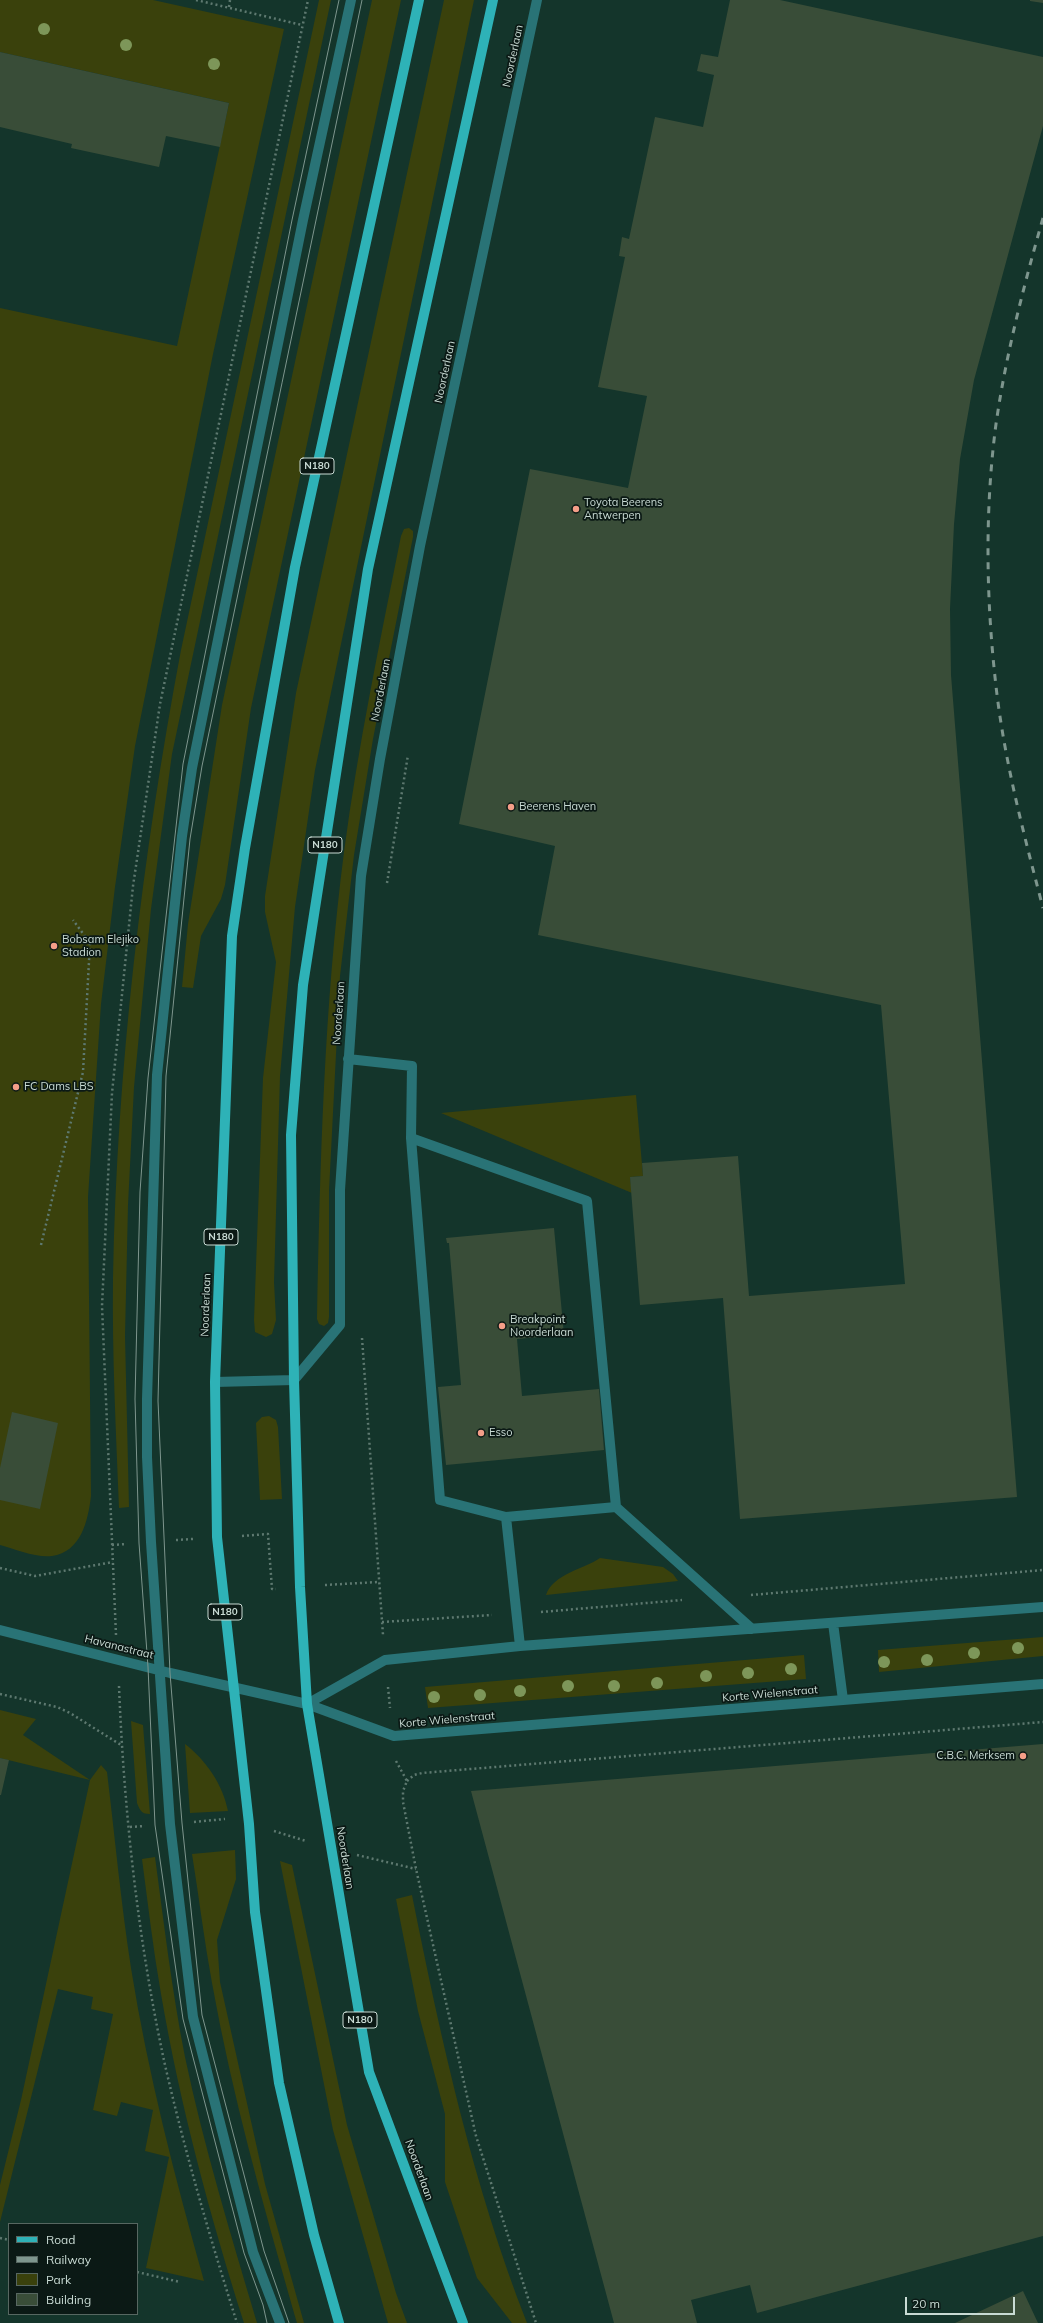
<!DOCTYPE html>
<style>
body{margin:0}
#map{position:relative;width:1043px;height:2323px;overflow:hidden;background:#14352b;font-family:Mulish,sans-serif}
canvas{display:block}
.legend{position:absolute;left:8px;top:2223px;width:130px;height:92px;box-sizing:border-box;background:#0b1915;border:1px solid #576761;margin:0;padding:5px 7px;list-style:none;font-size:12px;color:#c9dbd4}
.legend li{display:flex;align-items:center;gap:8px;height:20px}
.legend b{width:20px;border:1px solid #576761}
.scale{position:absolute;left:905px;top:2297px;width:110px;height:18px;box-sizing:border-box;border:2px solid #c9dbd4;border-top:0;padding-left:5px;font-size:12px;line-height:14px;white-space:nowrap;color:#c9dbd4;-webkit-text-stroke:3px #0b1915;paint-order:stroke}
</style>
<div id="map">
<canvas width="1043" height="2323"></canvas>
<ul class="legend">
<li><b style="height:5px;background:#2eb2b7"></b>Road</li>
<li><b style="height:5px;background:#7e968e"></b>Railway</li>
<li><b style="height:11px;background:#3a410c"></b>Park</li>
<li><b style="height:11px;background:#394d38"></b>Building</li>
</ul>
<div class="scale">20 m</div>
</div>
<script>
const g = document.querySelector('canvas').getContext('2d');
g.lineJoin = 'round';
function fill(path, color) {
  g.fillStyle = color;
  g.fill(path, 'evenodd');
}
function trace(path, color, width, dash) {
  g.strokeStyle = color;
  g.lineWidth = width;
  g.lineCap = dash ? 'butt' : 'round';
  g.setLineDash(dash || []);
  g.stroke(path);
}
function label(font, color, halo, rows, align = 'center') {
  g.font = font + ' Mulish,sans-serif';
  g.lineWidth = 3.5;
  g.setLineDash([]);
  g.textBaseline = 'middle';
  g.strokeStyle = halo;
  g.fillStyle = color;
  for (const [text, x, y, turn = 0] of rows) {
    g.save();
    g.translate(x, y);
    g.rotate((+turn || 0) * Math.PI / 180);
    g.textAlign = isNaN(turn) ? turn : align;
    if (halo) g.strokeText(text, 0, 0);
    g.fillText(text, 0, 0);
    g.restore();
  }
}
fill(new Path2D(`
 M0,0H153L284,29L213,354L135,746L115,887L101,1004L88,1197L91,1496C88,1521 81,1552 52,1556C36,1558 15,1549 0,1545V308L177,346L229,103L0,52Z
 M319,0H331L172,754L151,909L134,1087L128,1205L125,1336L129,1507L119,1508C116,1431 112,1355 113,1278C117,1067 142,857 181,650Z
 M372,0H401L251,708L225,885L221,899L201,936L193,988L182,987L188,924L222,705Z
 M444,0H474L315,770L295,907L280,1076L274,1282L276,1320L272,1334L266,1337L255,1332L254,1320L263,1078L276,962L265,912V896L296,693Z
 M409,528L413,531V537L373,739L354,855L340,976L329,1191V1317L328,1323L324,1326L319,1324L317,1319C320,1163 324,1007 344,852C358,746 380,641 401,536L404,529Z
 M636,1095L643,1176L630,1177L632,1193L441,1113Z
 M269,1416L276,1420L278,1427L282,1499L260,1500L256,1423L262,1417Z
 M600,1558L663,1567L673,1574L678,1581L546,1595C553,1574 584,1569 600,1558Z
 M1043,1637V1656L879,1672L878,1650Z
 M804,1655L806,1679L428,1708L425,1687Z
 M0,1710L36,1719L23,1735L90,1780L101,1765L107,1772C115,1838 121,1903 131,1968C148,2074 175,2178 204,2281L146,2268L169,2157L145,2151L153,2110L121,2102L117,2116L93,2110L113,2014L91,2009L93,1997L58,1989L0,2222V2185L21,2100L90,1780L0,1758Z
 M131,1721L143,1725L150,1814C142,1814 140,1811 137,1803Z
 M185,1744C206,1760 223,1785 228,1811L190,1813Z
 M235,1850L236,1879L217,1940L220,1982L265,2184L304,2323H297L294,2313C263,2204 232,2095 212,1983C204,1940 199,1897 192,1854Z
 M155,1857C164,1924 172,1991 185,2057C204,2147 231,2235 257,2323H244C210,2216 180,2105 161,1994C153,1949 148,1904 142,1859Z
 M280,1861L292,1865L347,2125L396,2293L407,2323H388L333,2130Z
 M412,1895C441,2040 473,2185 527,2323H512L477,2278L445,2182V2114L418,2011L396,1899Z`), '#3a410c');
fill(new Path2D(`
 M730,0H780L1043,57V126L974,380L960,459L954,524L950,609L951,675L1017,1497L740,1519L723,1298L640,1305L630,1177L643,1176L642,1163L738,1156L749,1296L905,1284L881,1005L538,935L555,846L459,824L530,469L628,488L647,396L598,387L625,257L619,256L622,237L629,239L655,117L703,127L714,75L697,71L701,54L718,57Z
 M1030,0H1043V3L1030,1Z
 M0,52L229,103L220,147L166,136L159,167L71,148L72,144L0,127Z
 M554,1228L564,1335L517,1339L522,1396L599,1389L604,1450L446,1465L438,1387L461,1385L449,1243H447L446,1238Z
 M12,1412L58,1423L40,1509L0,1500V1468Z
 M1043,1744V2236L757,2313L750,2285L691,2300L697,2323H614L471,1791Z
 M0,1758L9,1760L1,1795H0Z
 M1023,2291L1038,2323H955Z`), '#394d38');
trace(new Path2D(`
 M196,0L302,25
 M229,7L230,0
 M387,883L408,755
 M41,1245L83,1072L90,943L73,920
 M362,1338L383,1635
 M242,1536L268,1534L272,1589H276
 M176,1540L193,1539
 M112,1545L127,1544
 M0,1568L35,1576L113,1562
 M325,1585L378,1582
 M751,1595L1043,1570
 M541,1612L682,1600
 M382,1622L492,1615
 M116,1635L102,1306L112,1093L133,886L160,704L308,0
 M119,1686C124,1812 138,1941 165,2065C185,2152 210,2238 237,2323
 M388,1687L390,1708
 M0,1694L57,1707L70,1713L121,1745
 M396,1761L407,1781L403,1791V1802L416,1869L476,2136L536,2323
 M407,1781L414,1775L422,1773L1043,1722
 M194,1822L225,1819
 M130,1827L145,1826
 M274,1831L306,1841
 M357,1855L416,1869
 M0,2238L9,2240
 M137,2272L180,2282`), '#5e7970', 2.5, [2, 3]);
trace(new Path2D(`
 M348,1059L412,1066L411,1138
 M215,1382L294,1380L340,1325V1190L361,876L380,759L420,546L537,0
 M616,1507L506,1517L440,1500L411,1138L587,1201L616,1507L752,1629
 M506,1517L520,1646
 M833,1623L843,1700
 M0,1630L170,1673L307,1704L394,1736L1043,1684
 M307,1704L385,1660L520,1646L1043,1607
 M280,2323L253,2252L193,2017L170,1824L151,1542L147,1457V1399L157,1075L182,836L192,768L303,220L351,0`), '#297376', 10);
trace(new Path2D(`
 M339,2323L314,2235L279,2083L255,1912L249,1824L217,1537L215,1382L232,936L245,848L295,567L419,0
 M463,2323L369,2072L307,1704L300,1587L294,1380L291,1135L303,985L368,569L493,0`), '#2eb2b7', 10);
trace(new Path2D(`
 M267,2323L263,2305L244,2253L183,2019L155,1825L148,1667L139,1543L135,1399L140,1192L148,1078L183,764L292,220L339,0
 M289,2323L264,2251L202,2015L182,1823L170,1673L158,1401L166,1076L190,839L202,766L362,0`), '#7e968e', 1);
trace(new Path2D(`
 M1043,218C1024,285 1006,354 996,424C985,507 986,594 995,677C1003,756 1023,831 1043,908`), '#7e968e', 3, [7, 7]);
g.fillStyle = '#7d9659';
for (const [x, y] of [
 [44,29],
 [126,45],
 [214,64],
 [1018,1648],
 [974,1653],
 [927,1660],
 [884,1662],
 [791,1669],
 [748,1673],
 [706,1676],
 [657,1683],
 [568,1686],
 [614,1686],
 [520,1691],
 [480,1695],
 [434,1697]
]) {
  g.beginPath();
  g.arc(x, y, 6, 0, 2 * Math.PI);
  g.fill();
}
for (const [x, y, r, color] of [
 [576,509,4,"#f49e88"],
 [511,807,4,"#f49e88"],
 [54,946,4,"#f49e88"],
 [16,1087,4,"#f49e88"],
 [502,1326,4,"#f49e88"],
 [481,1433,4,"#f49e88"],
 [1023,1756,4,"#f49e88"]
]) {
  const dot = new Path2D();
  dot.arc(x, y, r, 0, 2 * Math.PI);
  g.fillStyle = color;
  g.fill(dot);
  trace(dot, '#0b1915', 1.5);
}
for (const [x, y, w] of [
 [317,466,34],
 [325,845,34],
 [221,1237,34],
 [225,1612,34],
 [360,2020,34]
]) {
  const box = new Path2D();
  box.roundRect(x - w / 2, y - 8, w, 16, 3);
  g.fillStyle = '#0b1915';
  g.fill(box);
  trace(box, '#c9dbd4', 1);
}
label('bold 10px', '#c9dbd4', null, [
 ["N180",317,466],
 ["N180",325,845],
 ["N180",221,1237],
 ["N180",225,1612],
 ["N180",360,2020]
]);
label('11px', '#c9dbd4', '#0b1915', [
 ["Noorderlaan",513,56,-78],
 ["Noorderlaan",445,372,-78],
 ["Noorderlaan",381,690,-79],
 ["Noorderlaan",339,1013,-86],
 ["Noorderlaan",206,1305,-88],
 ["Havanastraat",119,1647,14],
 ["Korte Wielenstraat",770,1694,-5],
 ["Korte Wielenstraat",447,1720,-5],
 ["Noorderlaan",345,1858,81],
 ["Noorderlaan",419,2170,70]
]);
label('11px', '#c9dbd4', '#0b1915', [
 ["Toyota Beerens",584,503],
 ["Antwerpen",584,516],
 ["Beerens Haven",519,807],
 ["Bobsam Elejiko",62,940],
 ["Stadion",62,953],
 ["FC Dams LBS",24,1087],
 ["Breakpoint",510,1320],
 ["Noorderlaan",510,1333],
 ["Esso",489,1433],
 ["C.B.C. Merksem",1015,1756,"right"]
], 'left');
</script>
